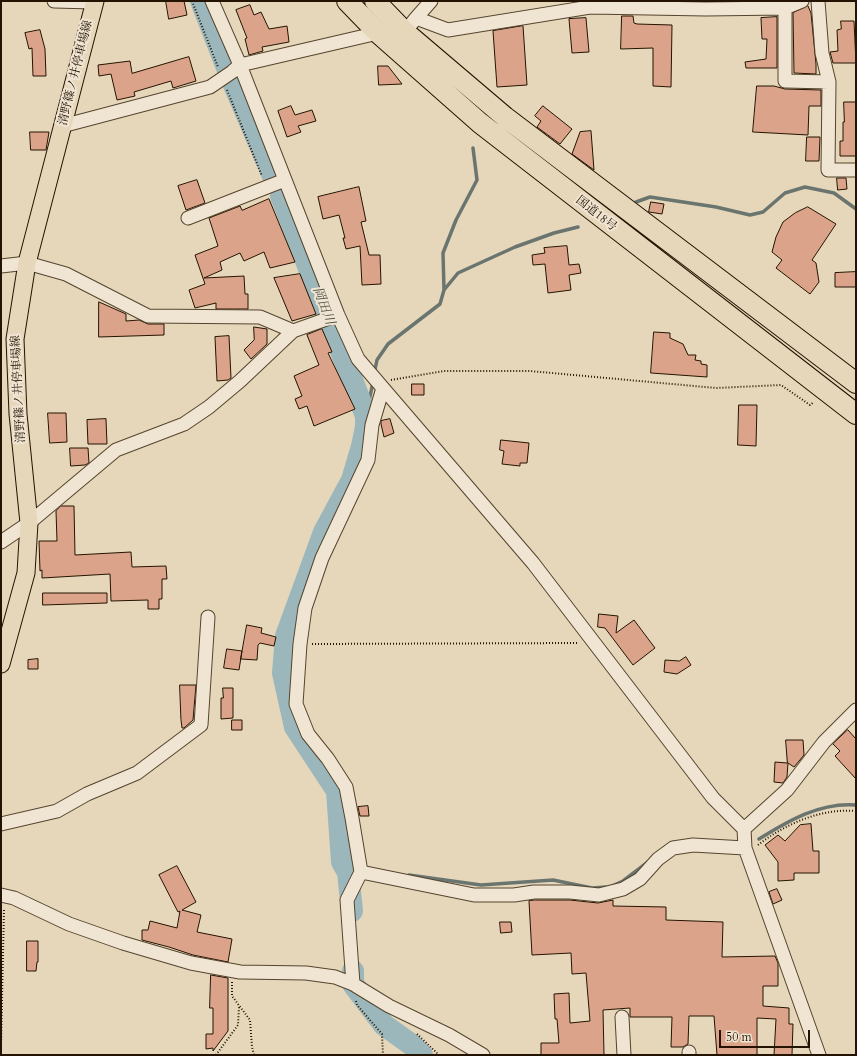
<!DOCTYPE html>
<meta charset="utf-8">
<style>
body{margin:0}
#map{position:relative;width:857px;height:1056px;overflow:hidden;background:#e7d7ba;font-family:Cardo,serif}
canvas{display:block}
.frame{position:absolute;inset:0;border:2px solid #241300;pointer-events:none}
.scale{position:absolute;left:719px;top:1030px;width:91px;height:18px;box-sizing:border-box;border:2px solid #241300;border-top:0;padding-left:5px;font-size:12px;line-height:14px;white-space:nowrap;color:#241300;-webkit-text-stroke:3px #efe5d2;paint-order:stroke}
</style>
<div id="map">
<canvas width="857" height="1056"></canvas>
<div class="frame"></div>
<div class="scale">50 m</div>
</div>
<script>
const g = document.querySelector('canvas').getContext('2d');
g.lineJoin = 'round';
function trace(path, color, width, dash) {
  g.strokeStyle = color;
  g.lineWidth = width;
  g.lineCap = dash ? 'butt' : 'round';
  g.setLineDash(dash || []);
  g.stroke(path);
}
function fill(path, color) {
  g.fillStyle = color;
  g.fill(path, 'evenodd');
}
function label(font, color, halo, rows, align = 'center') {
  g.font = font + ' Cardo,"Noto Serif JP",serif';
  g.lineWidth = 4;
  g.setLineDash([]);
  g.textBaseline = 'middle';
  g.strokeStyle = halo;
  g.fillStyle = color;
  for (const [text, x, y, turn = 0] of rows) {
    g.save();
    g.translate(x, y);
    g.rotate((+turn || 0) * Math.PI / 180);
    g.textAlign = isNaN(turn) ? turn : align;
    if (halo) g.strokeText(text, 0, 0);
    g.fillText(text, 0, 0);
    g.restore();
  }
}
trace(new Path2D(`
 M636,202L650,197L716,207L750,215L763,212L785,193L805,187L834,193L856,209
 M444,290L443,253L456,220L477,180L473,148
 M374,374L377,360L388,344L440,304L444,290L458,273L515,247L554,233L578,227
 M366,416L373,382
 M759,839C788,821 820,802 856,805
 M409,875L481,885L553,880L592,888L606,887
 M612,886L623,881L648,862`), '#6b7570', 3.5);
trace(new Path2D(`
 M201,1L231,78L273,176
 M281,196L366,416V427L362,446L352,480L324,532L286,636L283,673L295,727L337,791L342,862L348,872L352,911
 M353,971V984L384,1025L412,1045L422,1055`), '#9bb7bb', 22);
const building = new Path2D(`
 M166,1H184L187,15L169,19Z
 M250,5L254,15L261,12L269,29L287,26L289,42L262,47L263,51L249,55L245,39L247,38L236,10Z
 M808,6L811,13L816,64V74L794,73L793,13Z
 M622,16H633L634,23L637,24L672,25L671,87L653,86V48L621,49Z
 M777,17V68H746L745,62L766,59L767,39H762L761,18Z
 M586,18L589,52L572,53L569,19Z
 M841,21H854L856,63H833L830,52L838,51L837,30L841,29Z
 M523,26L527,85L497,87L493,31Z
 M40,30L45,49L46,76H33L32,48L29,49L25,33Z
 M189,57L196,81L173,88L171,81L134,92L135,96L117,100L111,74L99,76L98,65L130,61L132,73Z
 M378,66H388L402,84L379,85Z
 M757,86H774L785,89L821,90V106H809L808,135L753,132Z
 M844,102H856V156H840V141H843V122H844Z
 M291,106L295,115L312,110L316,121L298,126L301,132L287,137L278,111Z
 M543,106L572,129L560,144L537,127L541,121L535,116Z
 M591,131L594,170L572,154L580,132Z
 M30,132H49L46,150H31Z
 M807,137H820L819,161H806Z
 M837,178H846L847,189L838,190Z
 M197,180L205,203L186,210L178,186Z
 M359,187L366,221L361,222L369,255H380L381,284L362,285L360,246L346,249L343,238H345L339,215L323,219L318,197Z
 M269,199L295,262L270,268L264,252L244,261L240,253L220,262L222,270L204,278L244,276L245,294H248V309H216V303L195,308L189,290L205,284L195,255L218,246L209,218L240,206L242,210Z
 M651,202L664,204L662,214L649,212Z
 M808,207L836,224L812,260L816,263L819,282L810,294L776,268L782,260L772,252L776,237L783,222L795,213Z
 M567,246L569,265L579,264L581,273L569,275L571,290L548,293L545,264L533,265L532,255L545,253L544,248Z
 M856,272V287H835V273Z
 M300,274L316,314L292,321L274,278Z
 M99,302L126,314V321L139,320L148,324H164V335L99,337Z
 M254,327L267,329V344L251,359L244,350L254,340Z
 M322,329L332,352L328,353L355,409L314,426L307,406L299,409L295,399L302,396L294,376L319,365L307,335Z
 M654,332L670,333V338L683,344L688,355H696L695,360L701,361V364L707,365V377L651,373Z
 M229,336L231,378L228,380L217,381L215,337Z
 M412,384H424V395H412Z
 M739,405H757L756,446L738,445Z
 M48,413H66L67,442L50,443Z
 M106,419L107,444H88L87,420Z
 M390,419L394,433L384,437L381,424V421Z
 M501,440L529,443L527,463H520V466L502,464L504,451L500,450Z
 M70,448H88L89,463L85,465L71,466Z
 M61,506H74L75,555L131,552L132,567L166,566L167,579H162V599H159V609H148V600L111,601L110,574L42,578V570L40,571L39,541H57L56,511Z
 M43,593H107V603L43,605Z
 M599,614L618,616L616,633L634,620L655,648L633,665L605,628L598,627Z
 M247,625L262,628L261,633L276,637L274,646L260,643L258,645L257,660L241,659Z
 M227,649L242,651L239,670L224,668Z
 M686,657L691,665L677,674L664,672L665,660L679,661Z
 M38,659V669H28V660Z
 M180,685H196L193,720L184,728H182L181,720Z
 M223,688H233V718L221,719V698H223Z
 M232,720H242V730H232Z
 M848,730L856,739V779L835,756L840,751L833,744Z
 M786,740H803L804,755L794,767L788,763L787,777L783,783L774,782L775,762L787,763Z
 M368,806L369,816H360L358,807Z
 M811,824L813,851H819V873H794V880L778,881V862L765,845L778,835L785,841L800,825Z
 M177,866L196,902L182,910L201,915L197,932L232,939L228,962L193,955L169,947L142,940V930H148L150,921L177,928L180,911L178,912L159,875Z
 M777,889L782,900L773,904L769,892Z
 M535,900H570L598,903L613,900V906L666,907V920L723,922L722,957L775,956L778,963V986H763V1006L789,1008V1024H793L792,1055H774L776,1019L757,1018V1055H717L714,1016H689L688,1044L683,1047H671L672,1017H630V1008L603,1010L604,1055H541V1043H559L557,1019H555L554,994L569,993L570,1023L590,1021L586,973L572,974L571,953L532,955L529,901Z
 M500,922H511L512,932L501,933Z
 M27,941H38V962H37L36,971H27Z
 M211,975L228,978V1031L213,1051V1048L206,1049V1034H213V1008H210Z`);
fill(building, '#dba48a');
trace(building, '#241300', 1);
const minor = new Path2D(`
 M54,1L94,2
 M212,1L240,65L338,315L358,359L533,563L713,798L744,829L745,848L819,1055
 M818,1L822,53L829,82L828,170H856
 M785,8V81L829,82
 M416,18L431,1
 M405,32L416,18L448,30L590,7L706,9L785,8L802,1
 M62,126L210,87L232,72L240,65L378,33
 M188,218L285,180
 M1,266L27,263L66,274L148,316L260,317L293,331
 M1,542L29,523L116,450L184,424L209,407L240,381L293,331L338,315
 M1,824L57,811L87,794L137,773L201,725L208,617
 M744,829L787,790L824,742L856,710
 M361,872L474,895H514L534,892H570L599,895L623,889L640,879L658,859L673,848L693,845L745,848
 M1,895L14,898L69,924L123,943L191,963L240,972L306,973L335,977L353,984L389,1006L449,1035L483,1055
 M353,984L347,900L361,872L352,818L346,787L328,759L308,734L296,704L300,644L305,608L322,558L368,460L372,425L383,388
 M622,1017L624,1055
 M689,1055V1052`);
const major = new Path2D(`
 M1,664L26,573L29,523L18,414L15,339L27,263L95,1`);
const highway = new Path2D(`
 M347,1L378,33L480,123L856,414
 M375,1L405,32L505,117L856,383`);
trace(minor, '#55442e', 15);
trace(major, '#241300', 19);
trace(highway, '#241300', 22);
trace(new Path2D(`
 M192,1L218,67
 M227,90L262,176
 M391,380L444,371H530L716,388L781,385L810,405L814,402
 M312,644L578,643
 M758,845C785,824 821,808 856,811
 M232,982V996L250,1020L252,1047L254,1055
 M356,1001L357,1005L382,1034L383,1055
 M417,1034L439,1055
 M1,1046L4,909
 M216,1055L238,1025L239,1007`), '#241300', 2, [1, 2]);
trace(minor, '#efe5d2', 13);
trace(major, '#e7d7ba', 17);
trace(highway, '#e7d7ba', 20);
label('12px', '#241300', '#efe5d2', [
 ["清野篠ノ井停車場線",76,73,-76],
 ["国道18号",596,214,38],
 ["清野篠ノ井停車場線",19,389,-93]
]);
label('italic 13px', '#4e4c41', '#efe5d2', [
 ["岡田川",323,306,69]
]);
</script>
